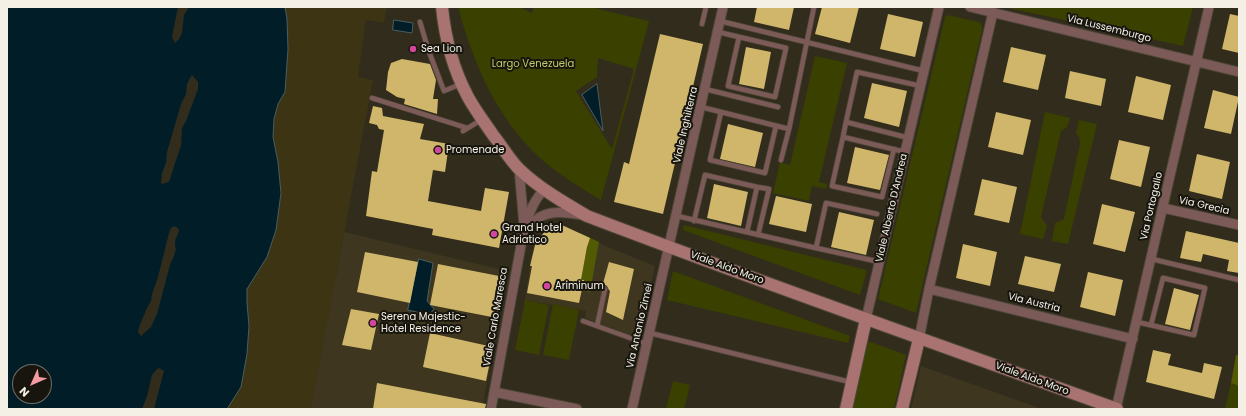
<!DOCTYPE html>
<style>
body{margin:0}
#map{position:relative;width:1246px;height:416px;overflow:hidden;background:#322c1c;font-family:Poppins,sans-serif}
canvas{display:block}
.frame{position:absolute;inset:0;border:8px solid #f4f0e6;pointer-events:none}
.north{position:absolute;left:12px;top:364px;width:40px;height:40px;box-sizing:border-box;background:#17150e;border:1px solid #6f6d64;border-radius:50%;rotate:225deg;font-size:11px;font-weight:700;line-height:16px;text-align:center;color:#f4f0e6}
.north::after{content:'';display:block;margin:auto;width:14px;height:18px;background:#f49aa2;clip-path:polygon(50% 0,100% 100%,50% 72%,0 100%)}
</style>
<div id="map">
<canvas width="1246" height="416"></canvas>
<div class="frame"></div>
<div class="north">N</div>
</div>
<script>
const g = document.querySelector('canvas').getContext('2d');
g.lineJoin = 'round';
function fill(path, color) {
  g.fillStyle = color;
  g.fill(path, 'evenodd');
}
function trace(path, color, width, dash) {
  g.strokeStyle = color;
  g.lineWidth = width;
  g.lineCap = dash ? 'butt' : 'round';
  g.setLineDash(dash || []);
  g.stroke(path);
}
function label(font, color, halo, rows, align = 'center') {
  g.font = font + ' Poppins,sans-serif';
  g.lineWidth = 4;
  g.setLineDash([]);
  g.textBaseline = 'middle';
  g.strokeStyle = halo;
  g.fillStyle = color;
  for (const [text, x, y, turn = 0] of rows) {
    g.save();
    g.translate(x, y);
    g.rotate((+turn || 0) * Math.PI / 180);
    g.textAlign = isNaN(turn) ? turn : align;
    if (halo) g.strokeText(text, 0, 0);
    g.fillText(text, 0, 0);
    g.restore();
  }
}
fill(new Path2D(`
 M558,224L564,226L608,247L655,266L639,338L585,318L586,311L525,300L530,266L535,245L545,231Z
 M344,232L507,271L482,409H227L245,293L335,281Z
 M921,366L1042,409H911Z`), '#3e361f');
fill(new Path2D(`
 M458,7H518L532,13L534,7H590L649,21L601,200C581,188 559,175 541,159C497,119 473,63 458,7ZM598,58L634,69L612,149L576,91L597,77Z
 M1004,7H1193L1183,46Z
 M948,15L979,22L982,25V30L916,313L878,299L945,17Z
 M815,56L847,63L819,182L827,184L826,189L812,186L809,201L773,193L780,162L790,165Z
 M1045,112L1070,118L1067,127L1061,131L1041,217L1047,226L1043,239L1020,234Z
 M1079,120L1097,124L1068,244L1052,241L1055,223L1064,219L1080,143L1079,136L1076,134Z
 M684,225L867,270L860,295L683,230Z
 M673,271L850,336L848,343L667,300Z
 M525,300L549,305L539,355L515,350Z
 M553,304L579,310L569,360L543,355Z
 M868,341L906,355L894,409H852Z
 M673,381L690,385L684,409H666Z
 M1231,383L1239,386V409H1225Z`), '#3a4000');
fill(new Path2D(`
 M580,233L599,242L590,292L581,290L583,280H581L587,247L575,242Z
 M1236,355H1239V386L1231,383Z`), '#525a04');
fill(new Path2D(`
 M285,7H387L384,23L366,20L358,77L373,80L311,409H227L241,387L247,354L249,326L247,303V289L267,257L276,230L281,193L278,162L273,137L274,119L278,104L285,91L287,19Z`), '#3c3413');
const water = new Path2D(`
 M7,7H285L287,19L288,49L285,92L278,104L274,119L273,137L278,162L281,193L276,230L267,257L247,289V303L249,326L247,354L241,387L227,409H7ZM20,372H44V396H20Z
 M394,20L413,23L412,33L393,30Z
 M597,84L603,131L582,95Z
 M419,259L433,263L427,301L434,309L429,315L408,310Z`);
fill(water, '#011e28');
trace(water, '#4a5d61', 1);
fill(new Path2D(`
 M178,7H189L184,15L182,33L179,39L175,43L172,37Z
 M192,75L198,82V89L186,121L182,128L181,146L175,163L171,176L169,182L161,184L162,173L166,163L167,152L181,104L186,94L187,84L190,78Z
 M174,226L178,228L179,231L175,241V246L176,249L174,256L170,265L157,314L151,327L141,336L138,332L139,327L147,308L151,301L152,294L158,277L170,229Z
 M158,368L161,369L164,371L154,409H142L147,396L152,375Z`), '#322c1c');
fill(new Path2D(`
 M757,7H794L789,30L754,22Z
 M822,7H859L850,43L815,34Z
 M888,14L923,22L915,57L880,49Z
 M1230,14L1239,16V53L1222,49Z
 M660,34L703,44L663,214L614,202L624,162L629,164Z
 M746,47L771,52L764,89L739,84Z
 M1011,47L1046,55L1038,90L1003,82Z
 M402,59L430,64L436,80L433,99H438L437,114L404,104L405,99L397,97L386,90L388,72L391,63Z
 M1070,71L1106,79L1101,106L1065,98Z
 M1136,76L1171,85L1163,120L1128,112Z
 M872,83L907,91L899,127L864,118Z
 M1213,90L1239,97L1231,134L1204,128Z
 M373,106L382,108L383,116L424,124L420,139L449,144L445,172L433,170L428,201L481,211L485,188L509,192L499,248L432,235L433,229L366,216L372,171L377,172L384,130L379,129L377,125L369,123Z
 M996,112L1031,120L1023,155L988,147Z
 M728,124L763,133L755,167L720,159Z
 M1119,140L1150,147L1141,187L1110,179Z
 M855,147L889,155L880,190L847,183Z
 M1197,154L1230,162L1222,199L1189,191Z
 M982,179L1017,187L1009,223L974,215Z
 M714,184L748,192L741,226L707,218Z
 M776,196L812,204L806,232L769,224Z
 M1102,204L1135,212L1125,252L1093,244Z
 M839,212L874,220L866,255L831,247Z
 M558,224L564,226L590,238L587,247L581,280H584L579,303L527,293L532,266H530L535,245L545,231Z
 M1186,231L1239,243V273L1227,271L1229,260L1203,254L1201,262L1180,258Z
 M963,244L997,252L990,286L956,278Z
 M365,252L418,262L410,303L357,292Z
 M1025,256L1061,264L1054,292L1018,284Z
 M609,262L634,269L623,320L606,312L610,291L609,290L608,288L606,285L602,287Z
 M438,264L504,277L497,318L430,305Z
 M1088,272L1123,280L1115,316L1080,307Z
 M1174,288L1199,295L1190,330L1165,324Z
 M351,309L379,314L371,350L342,345Z
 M430,333L493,347L486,381L423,367Z
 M1153,350L1171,354L1168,365L1202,373L1204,363L1222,367L1214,399L1146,382Z
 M377,383L486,404L485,409H373Z`), '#cfb66a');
const lane = new Path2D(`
 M720,21L924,71
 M420,22L428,49L444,91L461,84
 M702,24L706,7
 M718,32L786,48L775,97L728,86L739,37
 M705,89L778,107
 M372,98L467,128
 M701,107L789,129
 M721,112L710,160L765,173L776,126
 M463,131L481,120
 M843,137L846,122
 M909,138L846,122L857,72L921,86
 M894,149L882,197L832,186L843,137L905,152
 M781,160L789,129L814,7
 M757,187L769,189L758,235
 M877,214L826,203L816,248L880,262
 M677,216L816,248
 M694,221L705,175L757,187L747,232
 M1152,259L1239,280
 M583,321L647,344
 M1137,322L1194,335L1205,288L1163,278L1151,325
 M597,326L605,289
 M650,333L850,382`);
const street = new Path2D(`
 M970,7L1239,72
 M519,168L524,226
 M1163,208L1239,225
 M524,229C530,225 535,221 540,217C553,210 568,213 582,215
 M929,289L1133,339
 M866,319L939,7
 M919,339L929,289L993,12
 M494,392L577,409
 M491,409L524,229C529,215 533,200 545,189
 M632,409L723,7
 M1116,409L1209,7`);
const secondary = new Path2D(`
 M442,7C445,38 453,69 468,97C475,110 485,123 493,135C502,146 509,159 519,169C539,188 563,202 587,216C762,283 940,345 1117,409
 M846,409L866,319
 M902,409L919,339`);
trace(lane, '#4d4738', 6);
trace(street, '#4d4738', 11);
trace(secondary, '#4d4738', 14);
trace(lane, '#7c5a58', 4.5);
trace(street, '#7c5a58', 9);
trace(secondary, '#a87370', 12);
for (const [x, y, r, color] of [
 [413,49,4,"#d1479c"],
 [438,150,4,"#d1479c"],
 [494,234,4,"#d1479c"],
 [547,286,4,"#d1479c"],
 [373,323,4,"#d1479c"]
]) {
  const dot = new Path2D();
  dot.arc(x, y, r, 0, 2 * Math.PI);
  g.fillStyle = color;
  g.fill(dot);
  trace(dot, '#17150e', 1.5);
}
label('10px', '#f4f0e6', '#17150e', [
 ["Via Lussemburgo",1109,29,14],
 ["Viale Inghilterra",686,125,-77],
 ["Via Portogallo",1152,206,-77],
 ["Via Grecia",1204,206,13],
 ["Viale Alberto D'Andrea",892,208,-77],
 ["Viale Aldo Moro",727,268,20],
 ["Via Austria",1034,303,14],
 ["Viale Carlo Maresca",496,317,-80],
 ["Via Antonio Zimei",640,326,-77],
 ["Viale Aldo Moro",1032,379,20]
]);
label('10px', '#f4f0e6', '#17150e', [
 ["Sea Lion",421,49],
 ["Promenade",446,150],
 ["Grand Hotel",502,228],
 ["Adriatico",502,240],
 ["Ariminum",555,286],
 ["Serena Majestic-",381,317],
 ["Hotel Residence",381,329]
], 'left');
label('10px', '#bfcc65', '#17150e', [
 ["Largo Venezuela",533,64]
]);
</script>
